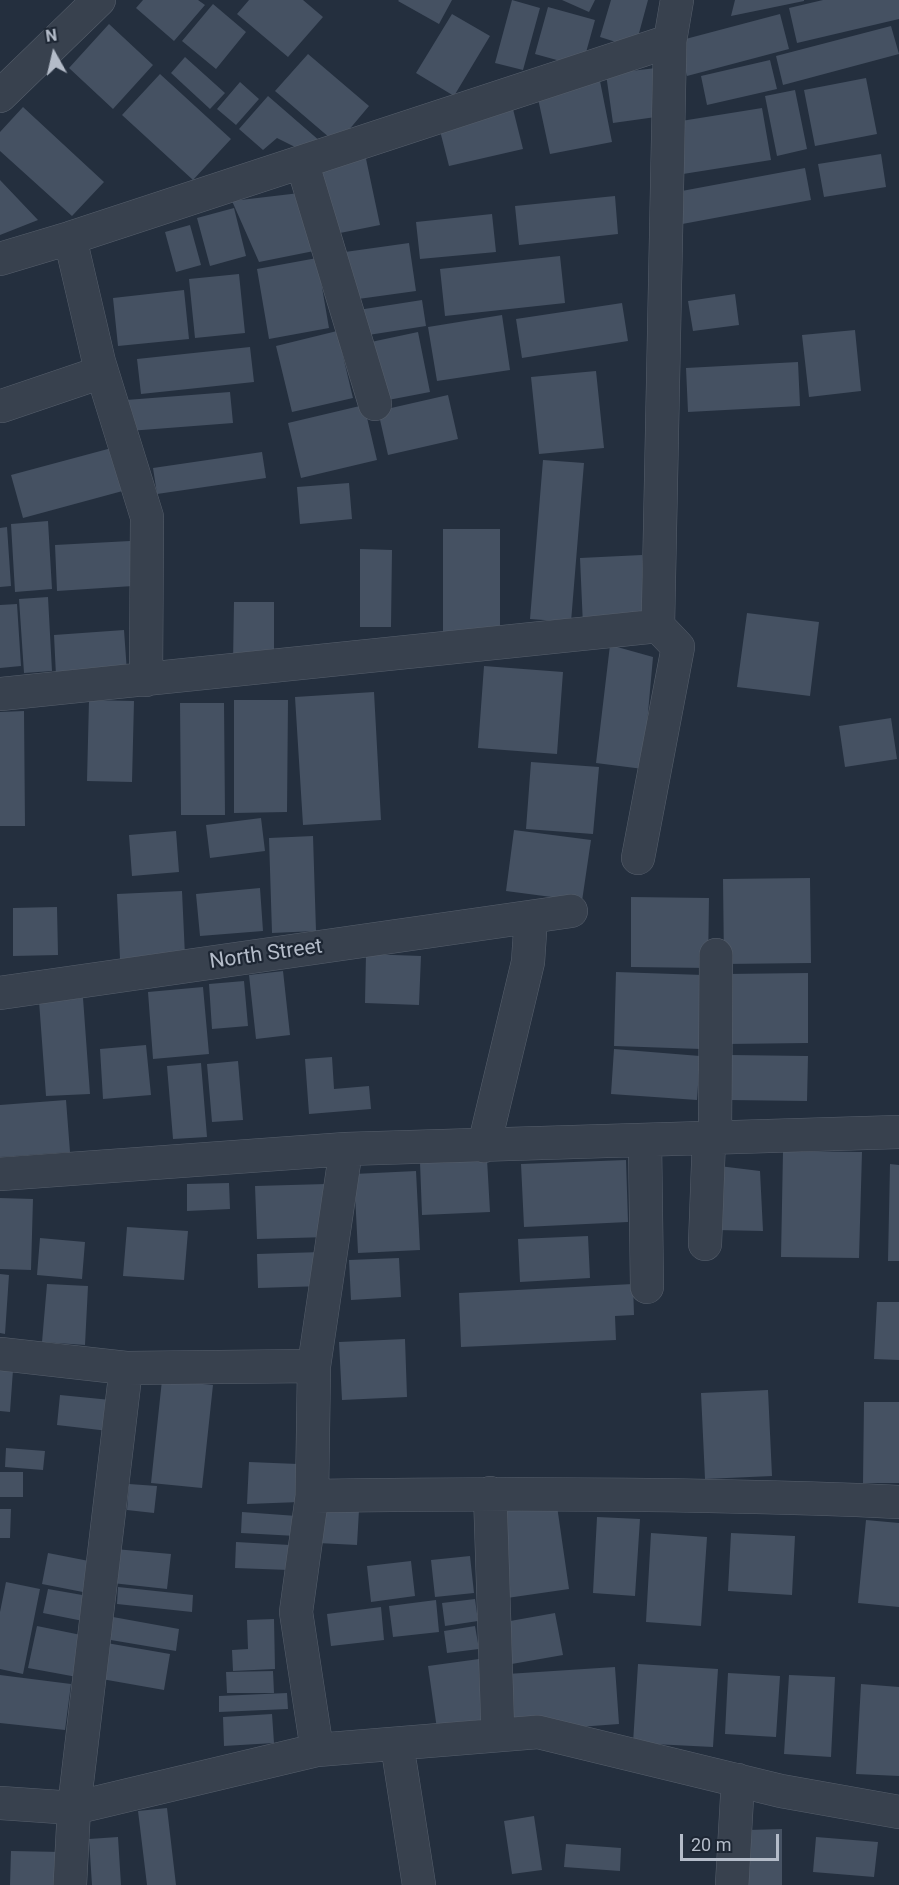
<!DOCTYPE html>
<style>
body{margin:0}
#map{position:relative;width:899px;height:1885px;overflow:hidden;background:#242f3e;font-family:Roboto,sans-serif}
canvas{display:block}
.north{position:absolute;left:24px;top:24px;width:60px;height:60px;-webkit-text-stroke:4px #1d2633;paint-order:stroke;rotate:352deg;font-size:16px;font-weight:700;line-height:24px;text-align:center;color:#b4bcc9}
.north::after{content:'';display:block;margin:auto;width:21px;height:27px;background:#b4bcc9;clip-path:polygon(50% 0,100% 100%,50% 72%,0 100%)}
.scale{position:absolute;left:680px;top:1834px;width:99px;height:27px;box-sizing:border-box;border:3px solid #b4bcc9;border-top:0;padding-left:8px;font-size:18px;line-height:21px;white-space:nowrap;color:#b4bcc9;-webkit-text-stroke:4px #1d2633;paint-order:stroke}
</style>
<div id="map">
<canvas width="899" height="1885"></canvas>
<div class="north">N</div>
<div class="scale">20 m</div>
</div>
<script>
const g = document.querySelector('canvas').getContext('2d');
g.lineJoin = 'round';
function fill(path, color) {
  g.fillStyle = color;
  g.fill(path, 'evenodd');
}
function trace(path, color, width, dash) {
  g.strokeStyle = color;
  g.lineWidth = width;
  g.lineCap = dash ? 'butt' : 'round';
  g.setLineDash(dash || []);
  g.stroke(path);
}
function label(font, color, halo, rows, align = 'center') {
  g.font = font + ' Roboto,sans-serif';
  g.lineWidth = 4.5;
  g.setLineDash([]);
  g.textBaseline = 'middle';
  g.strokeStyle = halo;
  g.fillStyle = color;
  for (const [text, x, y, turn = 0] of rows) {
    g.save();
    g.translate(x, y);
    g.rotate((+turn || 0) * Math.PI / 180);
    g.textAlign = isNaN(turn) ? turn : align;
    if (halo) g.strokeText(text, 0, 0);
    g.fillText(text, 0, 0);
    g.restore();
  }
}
fill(new Path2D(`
 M143,0H198L205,5L174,41L136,8Z
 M249,0H303L323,17L288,57L237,14Z
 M399,0H452L439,24L398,1Z
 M512,0L540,8L523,70L495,63Z
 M562,0H595L589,12Z
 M611,0H648L635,48L600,37Z
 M735,0H804V1L731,16Z
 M823,0H899V19L797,43L789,8Z
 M213,4L246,32L216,69L182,41Z
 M548,7L595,20L582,67L535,54Z
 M452,14L490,36L454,96L416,73Z
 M780,14L789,49L687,76L678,41Z
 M109,24L153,65L113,109L69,68Z
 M891,26L899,54L783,85L776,56Z
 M308,54L369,106L337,144L275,91Z
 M185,57L225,93L210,109L171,73Z
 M770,60L777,89L707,105L701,76Z
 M656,68L663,116L613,123L606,74Z
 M160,74L231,139L193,180L122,115Z
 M866,78L877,134L815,146L804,90Z
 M600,81L612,142L550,154L537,94Z
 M240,82L259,99L236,125L217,109Z
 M795,90L807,149L777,156L765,96Z
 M268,96L321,142L297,148L277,138L263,150L239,129Z
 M23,107L104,182L72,216L0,151V132Z
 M762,108L771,160L683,174L675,122Z
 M513,109L523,149L449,166L439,127Z
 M365,154L380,225L330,235L316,164Z
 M881,154L886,187L824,197L818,164Z
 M805,168L811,200L677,225L671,193Z
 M0,180L38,220L0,235Z
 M308,192L314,251L259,262L232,201Z
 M615,196L618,234L519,245L515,206Z
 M234,208L246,256L210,266L197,218Z
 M492,214L496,252L420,259L416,222Z
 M190,225L201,265L176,272L165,232Z
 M409,243L416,291L351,300L345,252Z
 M560,256L565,303L445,316L440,269Z
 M317,258L329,328L269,339L257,269Z
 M239,274L245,333L195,338L189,279Z
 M184,290L189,339L118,346L113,298Z
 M735,294L739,325L693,331L688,301Z
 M422,300L426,326L362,336L358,310Z
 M622,303L628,341L522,358L516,319Z
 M502,315L510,370L437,381L428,327Z
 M855,330L861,391L809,397L802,335Z
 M337,331L353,398L292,412L276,346Z
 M418,332L430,392L383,401L371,342Z
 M250,347L254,382L141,394L137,359Z
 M798,362L800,406L688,412L686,368Z
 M596,371L604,448L539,454L531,377Z
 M230,392L233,423L129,431L126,400Z
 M448,395L458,439L388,455L378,411Z
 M364,405L377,460L301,478L288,423Z
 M119,446L130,489L23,518L11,475Z
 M262,452L266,478L157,494L153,468Z
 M543,460L584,463L571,622L530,619Z
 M349,483L352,519L300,524L297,487Z
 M48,521L52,589L15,592L11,524Z
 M7,527L11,586L0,587V528Z
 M443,529H500V635L443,634Z
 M130,541L133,586L57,591L55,545Z
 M360,549L392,550L391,627H360Z
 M642,555L645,623L583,626L580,558Z
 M48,597L52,671L24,673L19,599Z
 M234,602H274V662L233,663Z
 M17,604L21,666L0,668V605Z
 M747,613L819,622L810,696L737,687Z
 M124,630L127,672L56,676L54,635Z
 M610,645L653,657L643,769L596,763Z
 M484,666L563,672L557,754L478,748Z
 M374,692L381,820L303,825L295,697Z
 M89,700L134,701L132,782L87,781Z
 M234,700H288L287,812L234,813Z
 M180,703H224L225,815H181Z
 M24,711L25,826H0V712Z
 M891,718L897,759L845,767L839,726Z
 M531,762L599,767L593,834L526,829Z
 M261,818L265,851L210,858L206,825Z
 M514,830L591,840L582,901L506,891Z
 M176,831L179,872L132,876L129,835Z
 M313,836L316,931L272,933L269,838Z
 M810,878L811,963L724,964L723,879Z
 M260,888L263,931L200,936L196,894Z
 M182,891L185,956L120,959L117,894Z
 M631,897L709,898L708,968L631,967Z
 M57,907L58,955L13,956V908Z
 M366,954L421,956L419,1005L365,1003Z
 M283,971L290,1035L256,1039L249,975Z
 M616,972L703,975L701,1049L614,1046Z
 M808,973V1043L727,1044L726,974Z
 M244,981L248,1026L212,1029L209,984Z
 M203,987L209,1054L153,1059L148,992Z
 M83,998L90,1094L46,1096L39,1001Z
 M146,1045L151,1095L103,1099L100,1049Z
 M614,1049L700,1056L697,1100L611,1094Z
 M731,1055L808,1056L807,1101L729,1100Z
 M332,1057L334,1089L369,1086L371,1109L309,1114L305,1059Z
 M238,1061L243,1120L212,1122L207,1064Z
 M201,1063L207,1137L173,1139L167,1066Z
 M66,1100L70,1152L0,1157V1105Z
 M783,1151L862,1152L859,1258L781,1257Z
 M487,1159L490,1212L422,1215L420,1162Z
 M626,1160L628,1222L524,1227L521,1164Z
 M890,1164L899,1165V1261H888Z
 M719,1166L760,1171L763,1231L717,1230Z
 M416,1171L420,1250L358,1253L354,1174Z
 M229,1183L230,1209L187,1211V1184Z
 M326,1184L328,1237L257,1239L255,1186Z
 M0,1198L33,1199L31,1270L0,1269Z
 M127,1227L188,1231L184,1280L123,1276Z
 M588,1236L590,1278L520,1282L518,1239Z
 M40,1238L85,1242L82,1279L37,1275Z
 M322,1252L324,1286L258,1288L257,1254Z
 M399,1258L401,1297L351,1300L349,1260Z
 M0,1274L9,1275L5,1334L0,1333Z
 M47,1284L88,1286L85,1345L42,1342Z
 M633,1284L634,1315L615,1316L616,1340L461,1347L459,1293Z
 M877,1302H899V1360L874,1359Z
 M405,1339L407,1397L342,1400L339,1342Z
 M0,1369L13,1370L10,1412L0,1411Z
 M162,1380L213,1385L202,1488L151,1483Z
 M768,1390L772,1476L705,1479L701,1393Z
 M60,1395L121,1401L117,1432L57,1425Z
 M864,1402H899V1483H863Z
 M6,1448L45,1451L43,1470L5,1467Z
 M249,1462L298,1464L300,1502L247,1504Z
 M0,1472H23V1497H0Z
 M129,1484L157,1486L154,1513L127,1510Z
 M556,1499L569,1589L507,1598L495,1507Z
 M320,1508L359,1510L357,1545L318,1543Z
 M0,1509H11L10,1538H0Z
 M242,1512L297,1516L296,1536L241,1533Z
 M597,1517L640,1519L635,1596L593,1593Z
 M866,1520L899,1523V1607L858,1603Z
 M651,1533L707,1537L701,1626L646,1622Z
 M731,1533L795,1536L792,1595L728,1591Z
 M236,1542L290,1545L289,1570L235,1568Z
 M115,1549L171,1554L167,1589L112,1583Z
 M48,1553L94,1562L88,1593L42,1584Z
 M470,1556L474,1593L435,1597L431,1560Z
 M411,1561L415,1596L371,1602L367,1566Z
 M6,1582L40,1589L23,1674L0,1669V1612Z
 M118,1587L193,1595L192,1612L117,1604Z
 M48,1589L88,1596L83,1621L43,1613Z
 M475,1599L478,1621L445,1626L442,1603Z
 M436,1600L439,1632L393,1637L389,1606Z
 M381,1607L384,1640L331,1646L327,1614Z
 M555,1613L563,1655L506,1665L499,1623Z
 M102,1615L179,1629L176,1651L99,1638Z
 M274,1619L275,1669L233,1671L232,1650L248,1649L247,1620Z
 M37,1626L86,1636L77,1677L28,1668Z
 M475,1626L479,1649L447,1653L444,1631Z
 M101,1642L170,1654L164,1690L96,1678Z
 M479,1659L488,1722L437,1729L428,1666Z
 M638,1664L718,1669L713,1747L633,1743Z
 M615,1667L619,1724L511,1732L507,1674Z
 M273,1671L274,1693H227L226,1672Z
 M728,1673L780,1676L776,1737L725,1734Z
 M0,1675L71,1684L65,1730L0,1723Z
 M789,1675L835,1677L831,1757L784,1754Z
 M861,1684L899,1687V1776L856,1774Z
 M287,1693L288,1709L219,1712V1696Z
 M272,1714L274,1743L224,1746L223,1717Z
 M167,1808L176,1885H147L138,1811Z
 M534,1816L542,1870L512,1874L504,1821Z
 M782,1829V1885H749L748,1830Z
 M118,1837L121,1885H92L89,1839Z
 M816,1837L878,1842L874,1877L813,1872Z
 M566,1844L621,1848L620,1871L564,1867Z
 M11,1851L63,1852V1885H10Z`), '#455162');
const minor = new Path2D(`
 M670,41L677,0
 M0,96L99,0
 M302,162L375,404
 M70,238L99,362L147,517L146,680
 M0,259L70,238L670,41L658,626L0,694
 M2,406L102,372
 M638,858L678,647L658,626
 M0,993L571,911
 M715,1139L716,955
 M645,1141L647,1287
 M484,1146L528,962L531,917
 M346,1149L314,1366L312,1496C508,1493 703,1493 899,1502
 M0,1174L346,1149L899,1132
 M705,1244L709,1139
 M0,1354L126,1368L314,1366
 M490,1493L498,1735
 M312,1496L296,1612L317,1750
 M397,1744L419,1885
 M0,1803L74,1808L317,1750L538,1732L781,1791L899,1812
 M70,1885L74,1808L126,1368
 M732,1885L738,1780`);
trace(minor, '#565f6c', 34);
trace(minor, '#38414e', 33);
label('21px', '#b4bcc9', '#1d2633', [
 ["North Street",266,955,-8]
]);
</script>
